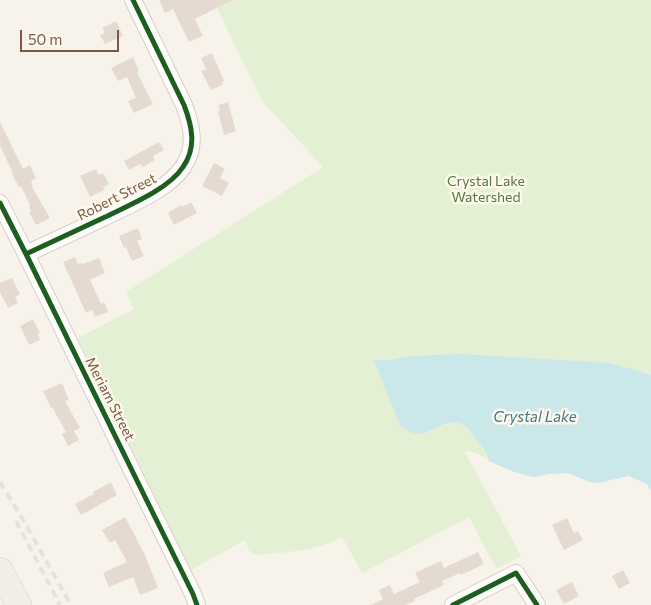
<!DOCTYPE html>
<style>
body{margin:0}
#map{position:relative;width:651px;height:605px;overflow:hidden;background:#f8f3ea;font-family:Commissioner,sans-serif}
canvas{display:block}
.scale{position:absolute;left:20px;top:30px;width:99px;height:22px;box-sizing:border-box;border:2px solid #795947;border-top:0;padding-left:6px;font-size:15px;line-height:18px;white-space:nowrap;color:#795947;-webkit-text-stroke:4px #fff8ec;paint-order:stroke}
</style>
<div id="map">
<canvas width="651" height="605"></canvas>
<div class="scale">50 m</div>
</div>
<script>
const g = document.querySelector('canvas').getContext('2d');
g.lineJoin = 'round';
function fill(path, color) {
  g.fillStyle = color;
  g.fill(path, 'evenodd');
}
function trace(path, color, width, dash) {
  g.strokeStyle = color;
  g.lineWidth = width;
  g.lineCap = dash ? 'butt' : 'round';
  g.setLineDash(dash || []);
  g.stroke(path);
}
function label(font, color, halo, rows, align = 'center') {
  g.font = font + ' Commissioner,sans-serif';
  g.lineWidth = 5;
  g.setLineDash([]);
  g.textBaseline = 'middle';
  g.strokeStyle = halo;
  g.fillStyle = color;
  for (const [text, x, y, turn = 0] of rows) {
    g.save();
    g.translate(x, y);
    g.rotate((+turn || 0) * Math.PI / 180);
    g.textAlign = isNaN(turn) ? turn : align;
    if (halo) g.strokeText(text, 0, 0);
    g.fillText(text, 0, 0);
    g.restore();
  }
}
fill(new Path2D(`
 M213,0H651V375L642,372L611,363L409,356L391,360H374L426,433L450,422L458,423L466,427L487,451L489,461C482,456 474,450 465,452L521,556L496,569L469,517L362,573L342,537C318,551 283,553 255,555L249,551L245,540L191,570L78,338L134,309L126,292L323,167L262,101Z`), '#e4f0d3');
fill(new Path2D(`
 M461,354L611,363L642,372L651,375V491L647,484L628,476L599,483L589,482L568,473L550,474L533,477L514,472L489,461C487,451 482,445 475,438C472,434 469,429 465,426C441,411 427,450 400,425L374,360H391L409,356Z`), '#cae7e9');
fill(new Path2D(`
 M159,0H232L195,19L203,36L189,42L173,9L165,13Z
 M116,21L123,36L105,44L100,35L105,33L102,28Z
 M212,53L224,81L222,82L223,84L211,90L201,71L206,69L201,58Z
 M133,57L139,71L137,72L153,104L134,113L128,101L136,98L127,77L118,81L111,68Z
 M228,102L236,131L224,135L218,112L220,111L218,105Z
 M0,122L23,169L30,165L36,178L31,181L33,187H32L50,218L36,225L29,212L31,211L29,206L30,205L21,186L19,187L12,174L13,173L0,146Z
 M159,142L164,150L153,156L155,160L142,167L140,164L129,170L124,161Z
 M214,163L225,169L220,178L229,183L222,196L202,186Z
 M96,169L99,175L103,173L109,184L103,187L104,190L90,197L80,176Z
 M191,202L197,213L174,225L168,213L181,205L182,207Z
 M138,228L142,239L137,241L144,256L132,261L126,247L124,248L119,236Z
 M75,257L78,264L83,263V264L99,258L105,273L90,280L101,304L104,302L108,312L95,317L92,310L86,313L63,262Z
 M12,278L20,294L15,297L18,303L8,308L0,292V283Z
 M33,319L40,333L38,334L40,340L29,345L20,326Z
 M62,383L69,400L65,401L80,428L74,431L79,440L68,446L62,434L66,432L52,407L51,408L43,391Z
 M111,482L117,495L81,515L75,504L94,494L93,492Z
 M125,517L145,555L158,588L140,595L133,577L109,587L103,573L127,562L115,540L110,543L102,530Z
 M567,518L574,533L578,531L583,540L564,550L552,525Z
 M478,552L484,564L461,575L460,573L442,581L444,585L414,599L415,601L405,605H371L383,599L379,590L390,585L394,594L420,582L415,573L441,561L444,568Z
 M623,570L630,583L619,589L612,576Z
 M572,582L579,596L564,604L556,590Z`), '#e5dad1');
const minor = new Path2D(`
 M0,203L26,254L146,499L193,594L197,605
 M26,254C52,242 77,230 103,218C127,206 168,190 183,167C197,147 192,126 184,105L133,0
 M453,605L516,573L537,605`);
const primary = new Path2D(`
 M0,570L19,605`);
trace(minor, '#d6cec7', 18);
trace(primary, '#dad0c8', 26);
trace(minor, '#fefdfc', 16);
trace(primary, '#f3eee5', 25);
trace(new Path2D(`
 M0,482L22,518L71,605
 M16,521L60,605`), '#e4e1e5', 4, [8, 5]);
trace(new Path2D(`
 M0,203L26,254L146,499L193,594L197,605
 M26,254C52,242 77,230 103,218C127,206 168,190 183,167C197,147 192,126 184,105L133,0
 M453,605L516,573L537,605`), '#1b5e20', 5);
label('14px', '#4e7a3c', '#fff8ec', [
 ["Crystal Lake",486,181],
 ["Watershed",486,197]
]);
label('14px', '#795947', '#fff8ec', [
 ["Robert Street",117,197,-27],
 ["Meriam Street",110,399,63]
]);
label('italic 15px', '#3c7b87', '#fff8ec', [
 ["Crystal Lake",535,417]
]);
</script>
